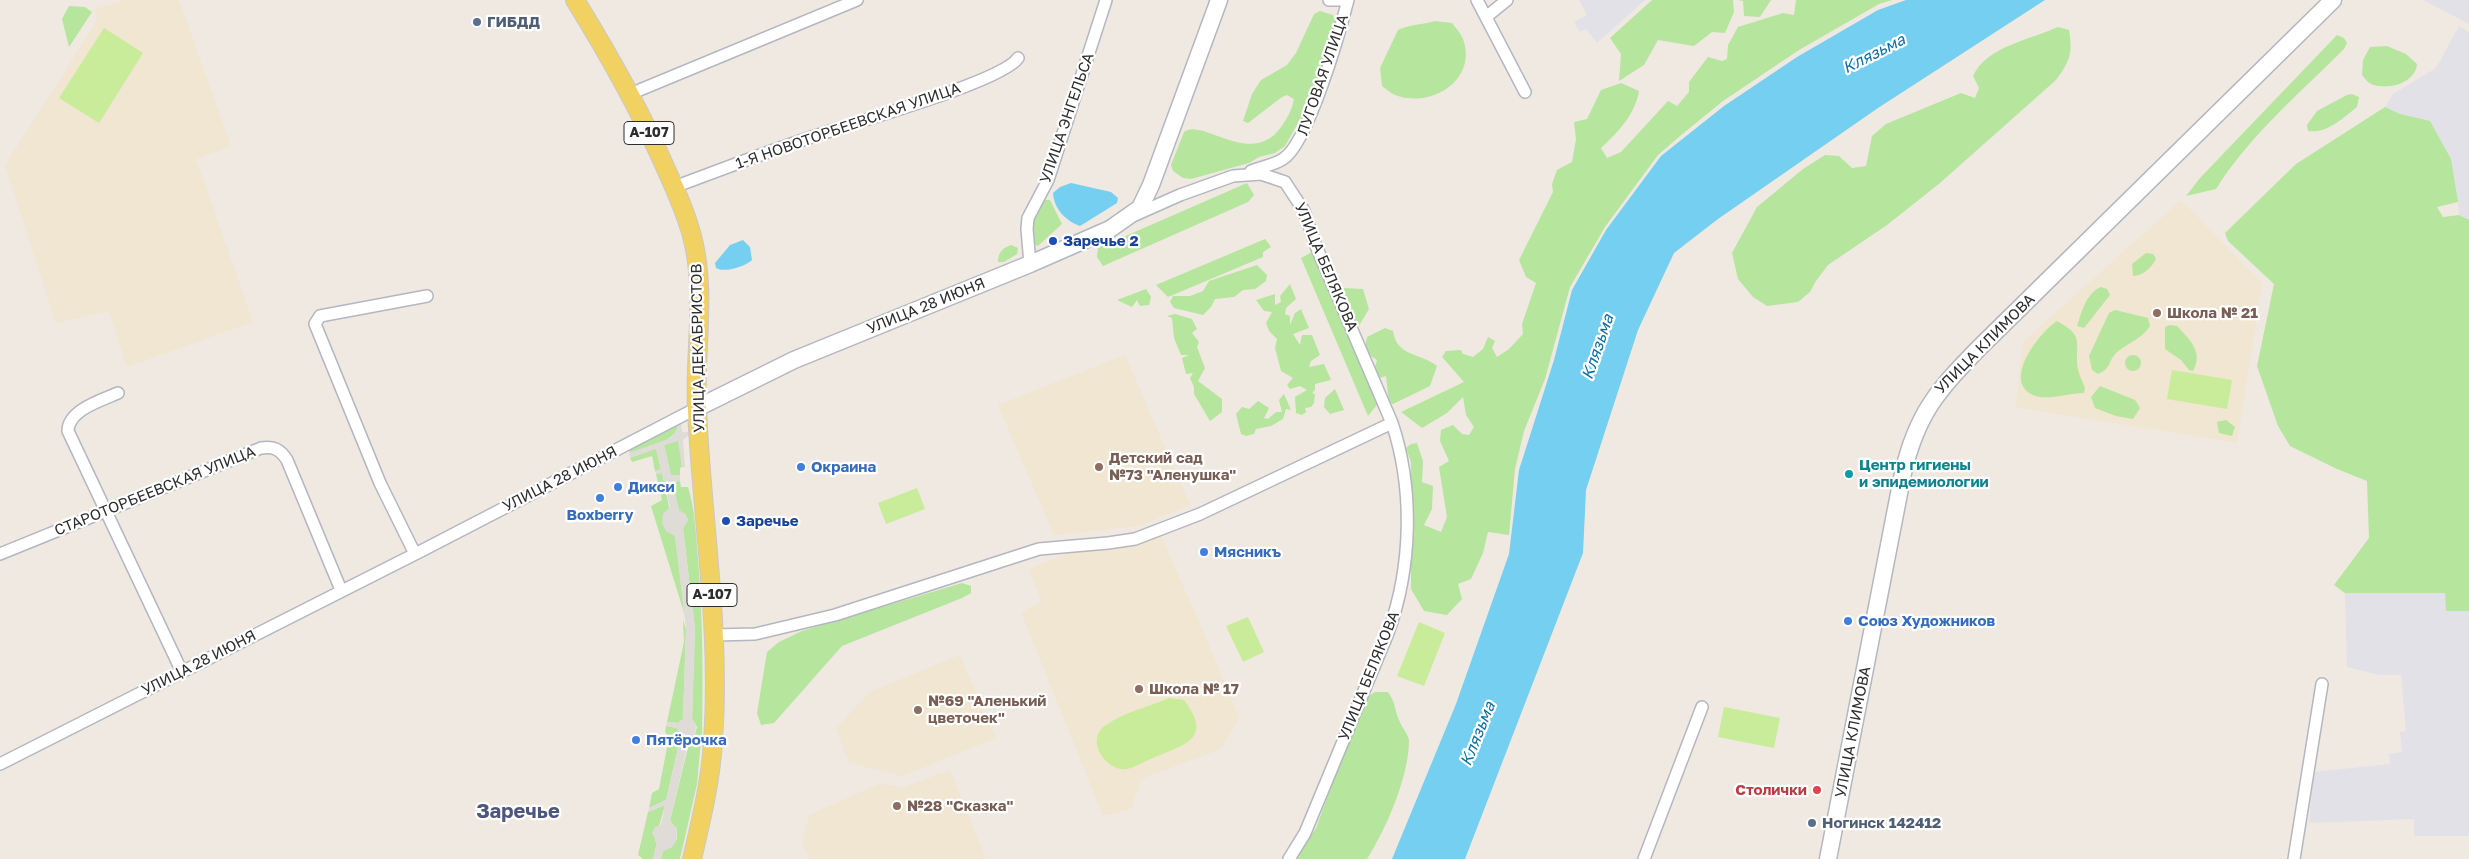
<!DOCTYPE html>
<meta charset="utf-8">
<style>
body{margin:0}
canvas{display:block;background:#efe9e1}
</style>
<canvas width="2469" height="859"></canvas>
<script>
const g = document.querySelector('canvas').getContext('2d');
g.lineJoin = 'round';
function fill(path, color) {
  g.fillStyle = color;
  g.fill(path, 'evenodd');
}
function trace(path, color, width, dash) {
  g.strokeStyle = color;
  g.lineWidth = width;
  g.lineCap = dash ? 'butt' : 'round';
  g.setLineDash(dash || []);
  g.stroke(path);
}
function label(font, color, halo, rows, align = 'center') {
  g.font = font + ' "Golos Text",sans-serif';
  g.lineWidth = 4.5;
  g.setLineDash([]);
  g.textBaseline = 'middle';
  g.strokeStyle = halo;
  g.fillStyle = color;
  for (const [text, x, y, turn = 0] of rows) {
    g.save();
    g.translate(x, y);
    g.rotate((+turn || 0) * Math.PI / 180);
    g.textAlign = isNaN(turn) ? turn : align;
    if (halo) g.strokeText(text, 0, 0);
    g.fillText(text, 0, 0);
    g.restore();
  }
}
fill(new Path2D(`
 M1579,0H1645L1597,43L1586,29L1580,32L1574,22L1587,15Z
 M2423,0H2469V24Z
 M2459,26L2469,32V220L2459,215L2458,202L2430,122L2400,114L2385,107L2393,94L2436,68Z
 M2345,593H2446V611H2469V836H2414V819L2309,823L2313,772L2390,764L2389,754L2402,752L2400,732L2406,731L2401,675H2379L2347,667Z`), '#e3e1e8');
fill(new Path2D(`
 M126,0H179L231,146L196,159L253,322L127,367L109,311L56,323L5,165L97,21L95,9Z
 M2181,200L2262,283L2237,443L2016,407L2023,342Z
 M1125,355L1190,505L1139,526L1054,535L998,405Z
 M1160,534L1201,626L1239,718L1221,749L1141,779L1131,809L1103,816L1021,612L1042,602L1029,569L1074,550Z
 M960,655L996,738L902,776L849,763L836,728L870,692Z
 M950,770L986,859H809L802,843L809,815L879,784L904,787Z`), '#f0e6d1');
fill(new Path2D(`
 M1652,0H1733L1734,12L1725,33L1712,32L1694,46L1658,40L1644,65L1619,81L1621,54L1610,38Z
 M1738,0H1771L1760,17L1744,16L1743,1Z
 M1796,0H1892L1879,4L1799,50L1723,101L1680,136L1658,155L1605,227L1570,287L1545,379L1524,431L1515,469L1509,535L1488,532L1483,553L1471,579L1458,584L1462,599L1447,615L1424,611L1411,589V462L1406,448L1411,444L1417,443L1423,461L1422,482L1433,486L1432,509L1424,525L1441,532L1447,517L1439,467L1449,461L1440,441L1441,430L1453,425L1462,434L1469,435L1474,427L1466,415L1463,397L1447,413L1422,428L1401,412L1464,382L1442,357L1446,351L1461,350L1463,354L1473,357L1483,349L1488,337L1495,341L1492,348L1497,357L1509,349L1523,334L1522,324L1536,283L1526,277L1519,260L1553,192L1552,184L1557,170L1572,162L1576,139L1574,122L1587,119L1601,90L1621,83L1639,91C1635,115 1618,132 1601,148L1607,158L1621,152L1668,101L1677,106L1689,92V82L1708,57L1722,61L1727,59L1728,45L1738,27L1783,13L1794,15Z
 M69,6L85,7L92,12L69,47L62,19Z
 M1320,11L1333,15L1336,23L1310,102L1285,146L1275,153L1259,157L1249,163L1191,179L1183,178L1173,171L1171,165L1184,132C1202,117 1252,169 1281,127C1287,119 1292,110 1294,99L1287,95L1282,97L1248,123L1243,121L1252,94L1261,80L1287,65L1296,53L1314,14Z
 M1435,21L1452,23C1456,28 1461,34 1463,39C1478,80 1431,109 1395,95C1391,93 1386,89 1382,86L1380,68L1398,30C1411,24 1422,25 1435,21Z
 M2058,27L2069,30C2073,54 2070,61 2056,80L1940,183L1887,225L1828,265L1816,281L1810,292L1798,302L1767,306L1753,297L1738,279L1732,253L1757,207L1803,169L1825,155L1839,156L1852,168L1866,166L1872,136L1886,124L1961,93L1975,98L1979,88L1973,76C1987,46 2030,40 2058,27Z
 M2337,35L2344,38L2347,43L2344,49C2300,93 2249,136 2216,189L2186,196L2200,178Z
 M2387,46L2406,54L2417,64C2416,82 2390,90 2374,85C2369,84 2365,79 2362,75L2363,60L2370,47Z
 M2352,94L2359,97L2357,107C2343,118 2327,134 2308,131L2307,125L2317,111L2347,95Z
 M2385,107L2400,114L2430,121L2451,159L2458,202L2437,207L2443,217L2459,215L2469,220V611H2446L2445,593H2345L2334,585L2369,538L2367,481L2337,469L2290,446L2278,426L2257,366L2274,284L2228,241L2225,233L2296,164Z
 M1247,183L1254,195L1248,202L1103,266L1097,257L1098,248Z
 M1045,200H1050L1062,224L1038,246L1033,244L1032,223Z
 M1265,239L1271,247L1263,252V257L1168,297L1156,285Z
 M1011,245L1018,248L1017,254L1004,262H998C998,252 1003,248 1011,245Z
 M1312,252L1317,254L1380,401L1368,416L1301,258Z
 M2146,253L2153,254L2156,259C2152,267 2143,276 2133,276L2132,264Z
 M1257,265L1267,275L1266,281L1255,289L1243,290L1234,297L1215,299L1211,307L1203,315L1174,308L1170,302L1173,296H1190L1203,291L1209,281Z
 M1290,284L1296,299L1286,308L1285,314L1290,316V325L1295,313L1301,309L1309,328L1293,334L1300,345L1302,335H1312L1320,355L1311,361L1309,367L1324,364L1331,380L1315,384V390L1312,393L1315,394L1314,403L1311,407L1305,408L1306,412L1302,415L1296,413L1295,397L1307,390L1300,386L1290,389L1287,385L1293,378L1281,371L1275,348L1277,339L1269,331L1266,323L1272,312L1264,311L1256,300L1275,294V305L1281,302L1280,296Z
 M2101,287L2107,289L2110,295L2084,328L2077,326C2082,312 2086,293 2101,287Z
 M1342,288L1363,289L1369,309L1357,329L1353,316L1346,305Z
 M1146,289L1151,297L1149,305L1140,306L1137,300L1132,307L1117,300Z
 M2115,310L2148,318L2150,326C2141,340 2127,343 2116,353C2108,361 2112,368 2098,374L2092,370L2089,356L2109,313Z
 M1175,314L1192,319L1197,329L1192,333L1199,342L1197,347L1205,368L1198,381L1222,399V412L1210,421L1194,394V387L1190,378L1193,373L1186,374L1182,358L1189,355H1181L1174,338L1172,318L1167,316Z
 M2057,321C2081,335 2077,337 2077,362C2077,371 2082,380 2085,388L2084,393C2068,393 2044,402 2031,394C2003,378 2041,331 2057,321Z
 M2170,325L2177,326C2189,339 2204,352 2193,371L2189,370L2181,360L2165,349V327Z
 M1385,328L1393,331C1397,357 1419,352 1437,366L1430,386L1393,404L1389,403L1386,376L1377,379L1374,370L1377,360L1371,356L1365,346L1367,337Z
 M2125 363a8 8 0 1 1 16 0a8 8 0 1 1-16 0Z
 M2100,386L2135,400L2140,408L2133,419L2116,416L2095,408L2091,397Z
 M1335,389L1344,410L1330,414L1324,407L1325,398Z
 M1284,394L1291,410L1286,409L1283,419L1271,426L1256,429L1254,434L1246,436L1241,434L1236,414L1242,407L1249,409L1258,401L1269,408L1264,418L1268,419L1276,412H1282L1279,400Z
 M2226,420L2235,427L2232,436L2219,433L2217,422Z
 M678,425C676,443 644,448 629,453L632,446Z
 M676,440L679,441L682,467L680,468V475L671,476L664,445Z
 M656,448L661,470L655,471L652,456L632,462L630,458Z
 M662,473L675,536L685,616L651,506L662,500L656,474Z
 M680,481L681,487H688C695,510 696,534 698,559C703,618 703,676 702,736L695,735L697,727L692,719L695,629L683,528L688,520L685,514L679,511L672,482Z
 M962,583L971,586V593L962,598L842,646L774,723L761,725L757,713L767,652L779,642L802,631Z
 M683,620L686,629L683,719L678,723L667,722L684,642Z
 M1375,692H1388C1396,703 1394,709 1399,720C1401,726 1408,734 1409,740C1409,777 1386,829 1367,859H1296L1316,828L1364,699Z
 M666,726L677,728L681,735L666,800L649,808L652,793L659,789L669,737L665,732Z
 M690,739L701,740L697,784L680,859H661L663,850L677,839V829L670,821Z
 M665,805L655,841L657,842L653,859H643L638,855L648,812Z`), '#b6e59e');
fill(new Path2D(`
 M104,28L143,53L99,123L59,98Z
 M2172,370L2232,380L2227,409L2167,399Z
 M917,488L925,509L886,524L878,503Z
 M1248,617L1264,652L1243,662L1226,626Z
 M1419,622L1445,633L1424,686L1397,676Z
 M1169,698L1184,700C1213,739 1186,744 1153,758C1144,761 1130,771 1121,769C1102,766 1086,738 1106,725C1123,713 1150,706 1169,698Z
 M1724,707L1780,718L1774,748L1718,737Z`), '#c9ec9a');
fill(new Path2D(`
 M681,423L682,432H688L689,435L683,440L685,467H682L678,441L664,445L671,475H680V481L672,482L679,510L685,514L688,520L683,529L695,629L692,719L696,724L695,735L702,736L701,740L689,739L670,821L677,829L676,842L671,848L663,851L661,859H653L657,843L652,833L655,827L661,825L665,805L648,812L649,808L666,800L681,735L677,728L666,726L667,722L678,723L683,719L686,629L675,536L666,531L662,523L663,514L670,507L662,473L656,474L655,471L661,469L656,449L630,458L629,453L671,438L677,430L678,425Z`), '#dfdcd8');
fill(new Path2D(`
 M1906,0H2045L1878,108L1718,219L1674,253L1638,330L1586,490L1583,553L1465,859H1392L1456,704L1509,554L1519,470L1554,360L1572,290L1606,230L1661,156L1724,106L1797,57L1878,10Z
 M1071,183L1111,192L1118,198L1117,203L1080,226C1066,221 1054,209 1053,193L1060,187Z
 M743,240L750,247L752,260C744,267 725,273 716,268L715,263L730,245Z`), '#75cff0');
const street = new Path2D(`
 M1329,0H1343
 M1477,0L1525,92
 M1486,17L1507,0
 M630,94L857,0
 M1251,171C1261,167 1274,165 1283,159C1308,144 1340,31 1348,0
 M674,187C723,169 771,150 821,134C856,122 1003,81 1018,58
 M1135,215L1180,195L1233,176L1261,174L1285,182L1304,211L1316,246L1392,423C1414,489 1412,567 1388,633L1305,833L1289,859
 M1030,264L1027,229L1028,218L1048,180L1106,0
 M118,393C102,400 68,410 68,431L182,672
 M0,554L261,448C273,446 280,449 287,460L341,590
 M415,554L380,483L315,324L320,316L427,296
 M714,635L755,634L835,615L1039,549L1108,543L1135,539L1200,514L1392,423
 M0,764L425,549L697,408
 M1644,859L1702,707
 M2294,859L2322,684`);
const secondary = new Path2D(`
 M697,408L794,360L1030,264L1110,229L1140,208L1151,185L1219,0
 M1828,859L1903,473C1917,413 1938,390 1980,347L2333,0`);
const primary = new Path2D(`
 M575,0C609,55 640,110 666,169C676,191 686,213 692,236C707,292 694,353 697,410C702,520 721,629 713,740C711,781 701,820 692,859`);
trace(street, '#b4b7c1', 14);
trace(secondary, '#b4b7c1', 19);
trace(primary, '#c9c9c9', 20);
trace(street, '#fff', 11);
trace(secondary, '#fff', 16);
trace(primary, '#f2d163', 18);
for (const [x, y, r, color] of [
 [477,22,5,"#5c6f8a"],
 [1053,241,5,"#1a4fb4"],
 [2157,313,5,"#8d6e63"],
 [801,467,5,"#3f7fe0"],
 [1099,467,5,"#8d6e63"],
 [1849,474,5,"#0f9aa8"],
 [618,487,5,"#3f7fe0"],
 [600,498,5,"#3f7fe0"],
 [726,521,5,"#1a4fb4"],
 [1204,552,5,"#3f7fe0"],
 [1848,621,5,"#3f7fe0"],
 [1139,689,5,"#8d6e63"],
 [918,710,5,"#8d6e63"],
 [636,740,5,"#3f7fe0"],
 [1817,790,5,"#e0444e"],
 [897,806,5,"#8d6e63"],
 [1812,823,5,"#5c6f8a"]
]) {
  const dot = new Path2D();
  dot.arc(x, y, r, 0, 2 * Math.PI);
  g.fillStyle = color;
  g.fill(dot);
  trace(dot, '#fff', 2);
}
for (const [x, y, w] of [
 [649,133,50],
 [712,595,50]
]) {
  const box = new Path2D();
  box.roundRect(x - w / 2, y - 11.5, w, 23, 4);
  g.fillStyle = '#fff';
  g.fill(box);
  trace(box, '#2e2e2e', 1);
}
label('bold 14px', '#2e2e2e', null, [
 ["А-107",649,133],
 ["А-107",712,595]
]);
label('bold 15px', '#4e5e75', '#fff', [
 ["ГИБДД",487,22],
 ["Ногинск 142412",1822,823]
], 'left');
label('15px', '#2e2e2e', '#fff', [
 ["ЛУГОВАЯ УЛИЦА",1323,75,-71],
 ["УЛИЦА ЭНГЕЛЬСА",1067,118,-71],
 ["1-Я НОВОТОРБЕЕВСКАЯ УЛИЦА",848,126,-19],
 ["УЛИЦА БЕЛЯКОВА",1326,267,67],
 ["УЛИЦА 28 ИЮНЯ",926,306,-22],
 ["УЛИЦА КЛИМОВА",1985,344,-45],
 ["УЛИЦА ДЕКАБРИСТОВ",698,348,-91],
 ["УЛИЦА 28 ИЮНЯ",560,479,-27],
 ["СТАРОТОРБЕЕВСКАЯ УЛИЦА",155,491,-22],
 ["УЛИЦА 28 ИЮНЯ",199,663,-27],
 ["УЛИЦА БЕЛЯКОВА",1369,676,-68],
 ["УЛИЦА КЛИМОВА",1853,732,-79]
]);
label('bold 15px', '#164399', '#fff', [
 ["Заречье 2",1063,241],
 ["Заречье",736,521]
], 'left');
label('bold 15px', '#785e54', '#fff', [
 ["Школа № 21",2167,313],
 ["Детский сад",1109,458],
 ["№73 \"Аленушка\"",1109,475],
 ["Школа № 17",1149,689],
 ["№69 \"Аленький",928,701],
 ["цветочек\"",928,718],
 ["№28 \"Сказка\"",907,806]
], 'left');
label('bold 15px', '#0d838f', '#fff', [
 ["Центр гигиены",1859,465],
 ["и эпидемиологии",1859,482]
], 'left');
label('bold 15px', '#366cbe', '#fff', [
 ["Окраина",811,467],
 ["Дикси",628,487],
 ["Boxberry",600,515,"center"],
 ["Мясникъ",1214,552],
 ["Союз Художников",1858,621],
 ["Пятёрочка",646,740]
], 'left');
label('bold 15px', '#be3a42', '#fff', [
 ["Столички",1807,790]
], 'right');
label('italic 16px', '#0d6fa3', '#fff', [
 ["Клязьма",1874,54,-27],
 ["Клязьма",1598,347,-71],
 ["Клязьма",1478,734,-68]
]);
label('bold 20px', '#4d5680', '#fff', [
 ["Заречье",518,812]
]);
</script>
